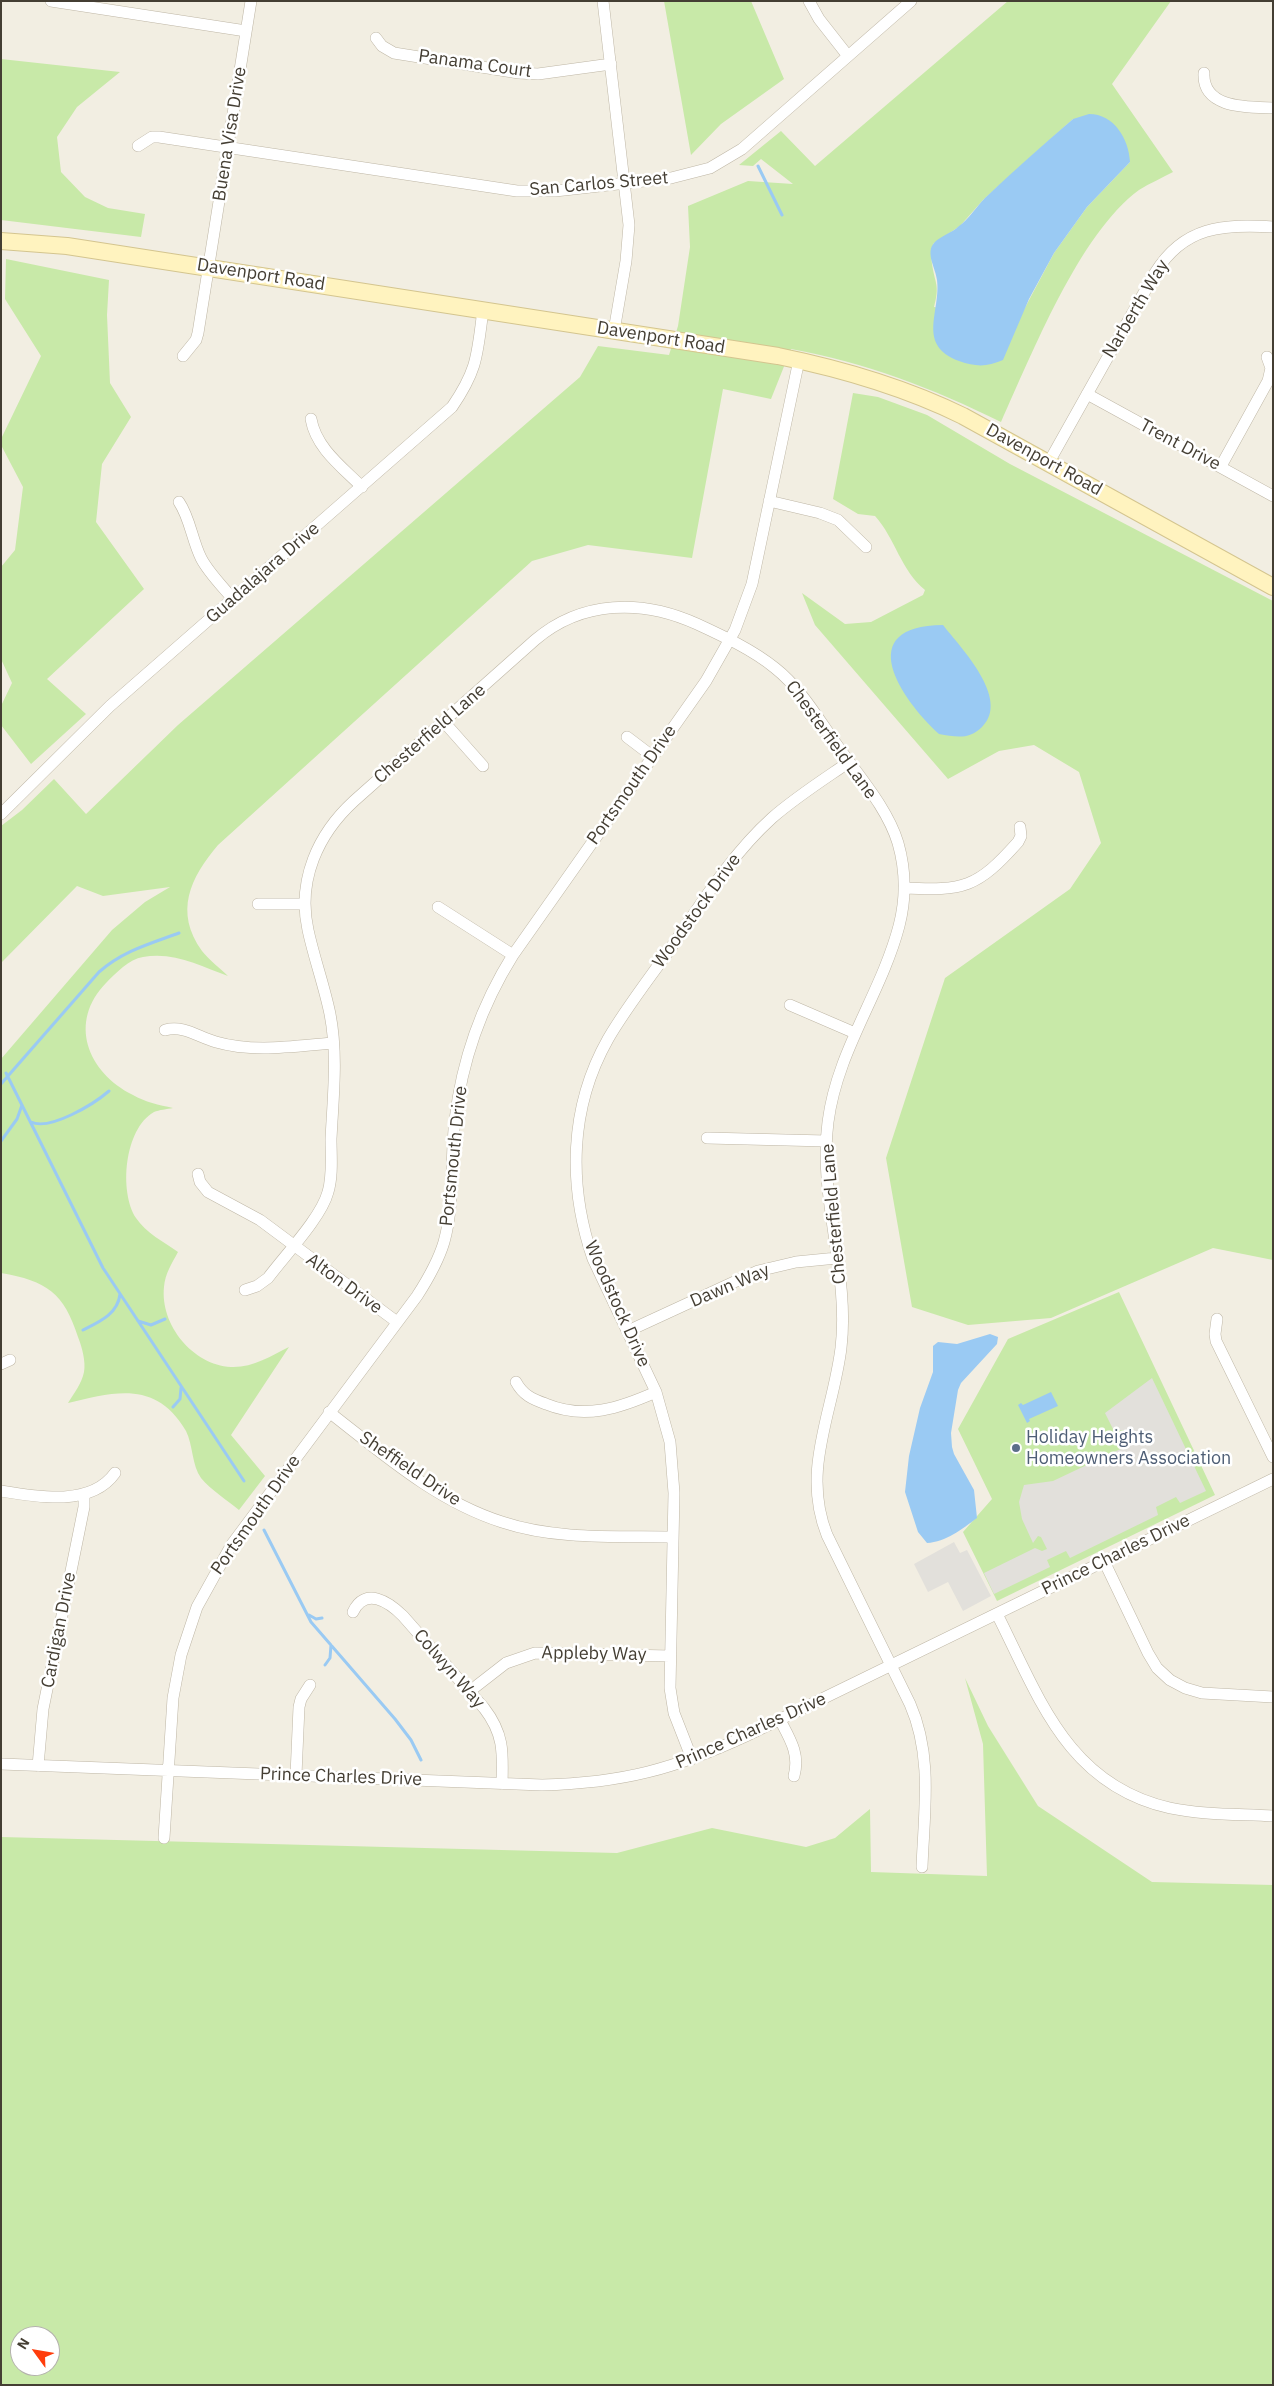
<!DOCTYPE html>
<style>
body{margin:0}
#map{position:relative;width:1274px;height:2386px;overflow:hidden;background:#f2eee2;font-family:"IBM Plex Sans",sans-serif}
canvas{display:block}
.frame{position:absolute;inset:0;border:2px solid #443e33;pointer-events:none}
.north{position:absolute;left:10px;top:2326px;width:50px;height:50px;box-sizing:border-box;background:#fff;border:1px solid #b4b2ad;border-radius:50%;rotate:302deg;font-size:14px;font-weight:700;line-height:20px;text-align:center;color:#443e33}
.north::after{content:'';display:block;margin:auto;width:18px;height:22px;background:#ff3d0c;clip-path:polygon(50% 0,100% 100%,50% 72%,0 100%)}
</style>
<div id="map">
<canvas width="1274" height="2386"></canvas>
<div class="frame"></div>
<div class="north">N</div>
</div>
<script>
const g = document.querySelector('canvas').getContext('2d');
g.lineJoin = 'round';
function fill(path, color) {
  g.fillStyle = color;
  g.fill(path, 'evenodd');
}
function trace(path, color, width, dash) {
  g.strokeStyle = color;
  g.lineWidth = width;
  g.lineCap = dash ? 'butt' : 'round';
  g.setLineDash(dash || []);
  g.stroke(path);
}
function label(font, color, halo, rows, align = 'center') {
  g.font = font + ' "IBM Plex Sans",sans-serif';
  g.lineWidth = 5;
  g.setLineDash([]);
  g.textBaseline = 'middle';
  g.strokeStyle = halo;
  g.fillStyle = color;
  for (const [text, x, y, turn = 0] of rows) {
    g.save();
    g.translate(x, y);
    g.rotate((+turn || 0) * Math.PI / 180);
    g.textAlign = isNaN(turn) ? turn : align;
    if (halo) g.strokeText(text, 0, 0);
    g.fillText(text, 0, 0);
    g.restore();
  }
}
fill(new Path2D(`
 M664,1H751L784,79L721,124L691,155Z
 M1008,1H1171L1112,84L1173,172C1162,178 1150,183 1139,190C1079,234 1032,354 1001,422C932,388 867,363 791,349L771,399L723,389L692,558L588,545L532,561L218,845C190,878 174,912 202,951C209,960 220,968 228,976C201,966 173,951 143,957C129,959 116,973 106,983C68,1022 87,1072 133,1095C145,1102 159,1105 173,1108C167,1109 159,1110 154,1112C124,1129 119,1192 136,1218C146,1233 164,1242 178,1252C172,1263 165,1274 164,1287C160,1325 193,1365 231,1367C252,1368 271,1356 289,1347L231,1435L265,1476L239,1510C227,1500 211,1490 201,1478C192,1466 193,1445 186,1431C156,1380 115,1392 68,1403C74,1393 82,1383 84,1372C86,1362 82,1347 78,1337C64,1293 47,1281 1,1273V1059L112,930L145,902L170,887L103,896L77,886L1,963V826L22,810L54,779L86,814L178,725L580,377L598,346L669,355L678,326L690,247L688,206L748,181L793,184L761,159L753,166L739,165L781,131L815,166ZM1073,119L1130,162L1087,207L1054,253L1019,319L934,307C940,285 935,284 932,264C931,258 933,250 933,244L960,226L983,200Z
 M1,59L120,72L77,107L57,137L61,172L85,197L108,208L145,214L141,237L1,220Z
 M6,259L109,280L107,315L110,383L131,417L102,464L96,522L144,589L47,679L86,714L31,764L1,725V706L12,683L1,659V567L15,550L23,487L1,445V439L41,356L5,299Z
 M853,393L878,397L927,415L1010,464L1273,601V1260L1213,1248L1051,1318L968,1325L912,1307L886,1158L945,978L1070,889L1101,843L1079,772L1034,745L999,751L948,779L815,625L802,593L845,624L871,622L923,595L925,590C901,571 895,538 875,516L858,514L833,499Z
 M1119,1292L1215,1495L997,1601L963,1532L992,1499L958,1429L1008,1339Z
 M965,1678L988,1726L1038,1806L1152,1882L1273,1885V2385H1V1837L617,1853L712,1828L806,1847L835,1838L870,1809L871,1872L987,1876L983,1744ZM20,2336H50V2366H20Z`), '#c8e9a8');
fill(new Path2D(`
 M1152,1378L1206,1491L1180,1503L1176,1497L1156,1507L1158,1515L1070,1558L1066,1551L1047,1560L1050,1567L994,1594L984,1573L1035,1548L1042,1551L1047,1549L1041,1537L1038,1536L1033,1543L1022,1519L1019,1502L1024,1485L1053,1481L1131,1444L1125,1430L1114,1431L1105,1413Z
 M954,1542L960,1553L967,1550L991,1596L963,1611L948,1582L928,1592L914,1564Z`), '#e2e0db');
fill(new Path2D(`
 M1089,114C1114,114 1129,139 1130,162L1087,207L1054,253L1029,299L1003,360C987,367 976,367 959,361C916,345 941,312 937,280C936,269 925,253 934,243C940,236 952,233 959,226C969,219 976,207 985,198C1013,171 1043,145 1073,119Z
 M943,625C961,648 1011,699 982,727C969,740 956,737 939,734C900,698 852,626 943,625Z
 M990,1334L998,1337L997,1344L961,1383L958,1390L951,1433L952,1447L954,1454L974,1490L977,1518C962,1529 946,1542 927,1543L918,1532L905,1492L909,1456L920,1408L933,1372V1346L938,1342L957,1344Z
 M1051,1392L1058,1406L1029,1419L1030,1421L1027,1423L1018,1405L1021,1403L1023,1405Z`), '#9acaf3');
trace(new Path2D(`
 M758,166L782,215
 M6,1073L103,1268L244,1481
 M1,1084L99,972C123,951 149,944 179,933
 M31,1122C50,1131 94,1104 109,1091
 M1,1141L17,1119L22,1105
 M138,1321L151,1325L165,1319
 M83,1330C99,1322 118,1314 120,1294
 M173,1407L180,1399L181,1388
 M264,1530L311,1622L395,1719L411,1740L421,1760
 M309,1615L316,1619L322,1618
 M325,1665L330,1658L331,1645`), '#9acaf3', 3);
const street = new Path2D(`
 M51,1L246,31
 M603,1L629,225L626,261L614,331
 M809,1L819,19L848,56
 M376,38L382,46L394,53L519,73L538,74L611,64
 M1204,73C1202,109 1248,107 1273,108
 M138,146L152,137H159L517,191H555L671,178L710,168L742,149L911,1
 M183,356L196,340L198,333L251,1
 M1087,394L1273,496
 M311,419C316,448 342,467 362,487
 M1049,462L1155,273C1184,226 1223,224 1273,227
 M1221,466L1268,381L1271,368L1267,357
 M769,501L820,513L838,520L866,547
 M179,502C190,518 192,540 201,558C208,572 222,586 233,599
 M444,722L483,766
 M627,737L652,756
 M1,814L110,706L452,407C478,369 477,355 483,310
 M904,888C964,891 977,888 1018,842L1021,836L1020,827
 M258,904H305
 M438,907L513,955
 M790,1005L855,1033
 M165,1030C184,1025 198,1037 216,1042C254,1053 295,1046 333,1043
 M707,1138L826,1141
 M198,1174L200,1182L208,1192L260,1220L397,1322
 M245,1290L257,1286L268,1278C285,1255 321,1218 328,1192C333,1175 331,1156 331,1139C333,1098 338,1055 330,1014C324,985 314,958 308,930C297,880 318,834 354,801L535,640C582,600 642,599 697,624C723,636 753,650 775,668C803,690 821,724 842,752C862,780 888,810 898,843C906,871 906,899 899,926C881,994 837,1051 828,1122C818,1197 850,1273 841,1348C833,1413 801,1470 827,1535L910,1704C933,1756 924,1812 922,1867
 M1217,1319L1215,1334L1216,1341L1273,1457
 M628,1331L758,1271L796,1262L837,1258
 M1,1364L10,1360
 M516,1382C523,1395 532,1399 546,1404C585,1420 620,1408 656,1392
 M329,1412C383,1454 436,1501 502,1522C556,1540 616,1536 673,1537
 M1,1491C37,1497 91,1507 115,1473
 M1104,1561L1148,1653L1157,1668L1170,1680L1185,1688L1202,1693L1273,1697
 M353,1612C365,1586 389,1602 403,1616L484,1708C504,1734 503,1752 502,1784
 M997,1614C1039,1697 1067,1785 1170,1808C1203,1815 1239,1814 1273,1816
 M470,1691L506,1663L535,1653L670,1656
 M780,1720C790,1739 800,1754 794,1776
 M692,1759L674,1713L670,1688L674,1493L670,1442L656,1392L593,1259C568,1186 569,1108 608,1039C626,1008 649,979 670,949C701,904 731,855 772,818C796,797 823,780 849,762
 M1,1764L542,1785C622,1783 675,1769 748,1735L1273,1479
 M38,1766L43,1709L84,1507V1494
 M296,1775L299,1707L301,1699L310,1685
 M164,1838L173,1698L181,1655L197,1607L232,1544L417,1296C428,1279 438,1262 444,1242C455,1203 450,1160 455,1120C462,1060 481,1006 513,955L706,681L735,630L752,584L799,360`);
const secondary = new Path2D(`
 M1,241L67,246L778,356C842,369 904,387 963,416L1273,587`);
trace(street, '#beb6a5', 12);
trace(secondary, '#d4c58f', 18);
trace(street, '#fff', 11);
trace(secondary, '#fff3bf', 16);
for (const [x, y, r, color] of [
 [1016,1448,5,"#5c6f8a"]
]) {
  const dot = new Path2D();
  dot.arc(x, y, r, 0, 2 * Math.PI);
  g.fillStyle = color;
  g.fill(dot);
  trace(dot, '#fff', 2);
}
label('18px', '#443e33', '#fff', [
 ["Panama Court",475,64,8],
 ["Buena Visa Drive",230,134,-81],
 ["San Carlos Street",599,184,-5],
 ["Davenport Road",261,275,9],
 ["Narberth Way",1136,309,-59],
 ["Davenport Road",661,338,9],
 ["Trent Drive",1180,445,28],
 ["Davenport Road",1044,460,29],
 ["Guadalajara Drive",263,573,-41],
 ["Chesterfield Lane",430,734,-41],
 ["Chesterfield Lane",831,740,54],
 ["Portsmouth Drive",632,785,-55],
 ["Woodstock Drive",697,911,-54],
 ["Portsmouth Drive",454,1156,-84],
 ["Chesterfield Lane",834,1214,-95],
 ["Alton Drive",344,1284,36],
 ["Dawn Way",730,1286,-23],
 ["Woodstock Drive",617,1304,66],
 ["Sheffield Drive",410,1469,34],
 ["Portsmouth Drive",256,1515,-55],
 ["Prince Charles Drive",1116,1555,-26],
 ["Cardigan Drive",59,1630,-79],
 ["Appleby Way",594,1654,1],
 ["Colwyn Way",449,1669,49],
 ["Prince Charles Drive",751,1731,-24],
 ["Prince Charles Drive",341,1777,2]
]);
label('18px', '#4e5e75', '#fff', [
 ["Holiday Heights",1026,1438],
 ["Homeowners Association",1026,1459]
], 'left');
</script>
